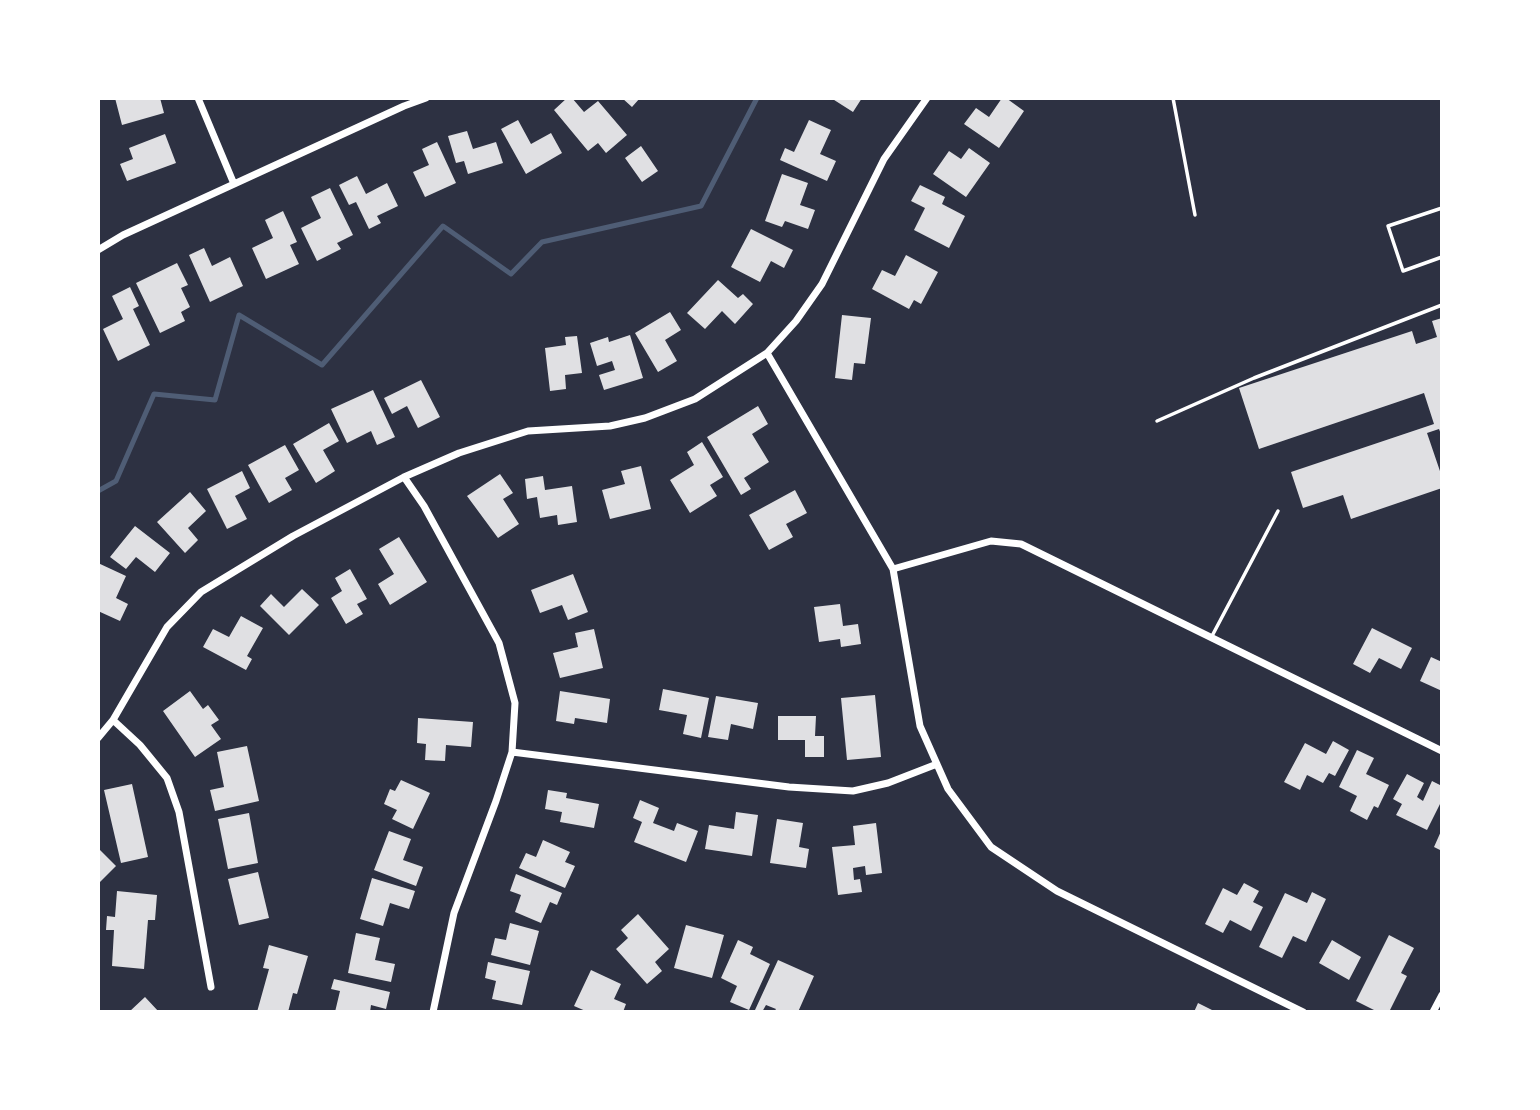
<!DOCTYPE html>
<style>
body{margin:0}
#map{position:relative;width:1540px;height:1110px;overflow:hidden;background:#2d3142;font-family:Raleway,sans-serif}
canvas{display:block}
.frame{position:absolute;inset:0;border:100px solid #fff;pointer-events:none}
</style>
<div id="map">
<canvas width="1540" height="1110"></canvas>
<div class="frame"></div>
</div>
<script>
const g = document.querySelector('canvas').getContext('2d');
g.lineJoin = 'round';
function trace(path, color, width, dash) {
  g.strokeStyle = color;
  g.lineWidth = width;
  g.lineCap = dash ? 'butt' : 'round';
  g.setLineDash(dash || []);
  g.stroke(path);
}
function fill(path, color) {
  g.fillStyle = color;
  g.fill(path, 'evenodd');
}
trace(new Path2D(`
 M98,491L116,481L154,394L215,400L239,315L322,365L443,226L511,274L542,242L701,206L757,98`), '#4f5d75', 5);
fill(new Path2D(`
 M115,98H160L164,113L122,125Z
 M567,98H572L584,112L598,101L627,135L606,153L598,143L588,151L554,110Z
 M622,98H640L632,107Z
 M831,98H862L853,112Z
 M1002,98H1006L1024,111L999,148L964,124L976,108L989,117Z
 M518,120L531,144L551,133L562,153L526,174L501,129Z
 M809,120L831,130L820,154L836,161L827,181L780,160L785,148L794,152Z
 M467,131L473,149L496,142L503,163L468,174L464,161L456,163L448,136Z
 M165,134L176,163L127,181L120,164L133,159L129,148Z
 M437,142L456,183L425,197L413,172L429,165L422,149Z
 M641,146L658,171L642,182L625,158Z
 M969,148L990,163L966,197L933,174L949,151L961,159Z
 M782,174L808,183L800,205L815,210L808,229L785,221L782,227L765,221Z
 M357,176L366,194L387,183L398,206L377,216L381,223L369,229L356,202L349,205L339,185Z
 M920,185L945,197L942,204L965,216L949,248L914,230L925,208L911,201Z
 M330,188L353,235L337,243L341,249L317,261L301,228L321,218L311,197Z
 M283,211L297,242L290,245L299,264L266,279L252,248L273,238L265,220Z
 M751,229L793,250L784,268L771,261L760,282L731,267Z
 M204,248L212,266L230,257L243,286L210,302L189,255Z
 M906,255L938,272L921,304L914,300L909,309L872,289L882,270L895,276Z
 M177,263L188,285L181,288L190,307L181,312L185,321L160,333L136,283Z
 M718,280L738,298L743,294L753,304L735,324L722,311L705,329L687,313Z
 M130,287L139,306L133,309L150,345L118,361L103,329L123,319L112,296Z
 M670,312L681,330L665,340L677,361L658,372L635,333Z
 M842,315L871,318L865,364L854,363L852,380L835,378Z
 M1442,318V437L1439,429L1427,433L1442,477V488L1351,519L1343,495L1303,508L1291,472L1434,424L1424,393L1259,449L1239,388L1412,331L1416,344L1437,337L1432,321Z
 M630,335L643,378L604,390L599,375L615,370L612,361L597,366L590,343L608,337L609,342Z
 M577,336L582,373L565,375L566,389L550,391L545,348L566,345L565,337Z
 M421,380L440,417L418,428L407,406L392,414L384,398Z
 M373,390L395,437L377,445L371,431L347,443L331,409Z
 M758,406L768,424L752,434L769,462L744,478L751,489L741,495L707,437Z
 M329,423L339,441L323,450L335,471L316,483L293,444Z
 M702,442L723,477L710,485L717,496L690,513L670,480L694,465L687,452Z
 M285,445L299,470L285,478L292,490L269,503L248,465Z
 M641,466L651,509L610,519L602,490L625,484L621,471Z
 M242,471L250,488L235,496L247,519L227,529L207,489Z
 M500,474L513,493L503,499L519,524L498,538L467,496Z
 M543,476L545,490L572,486L577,522L558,525L557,515L540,518L537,497L527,499L525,479Z
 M795,490L807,513L786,524L793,537L769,550L749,515Z
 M190,492L206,511L188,528L198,540L185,553L157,522Z
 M135,526L170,553L155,572L136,557L126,569L110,557Z
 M399,537L427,582L390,605L378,584L394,574L379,549Z
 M98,563L126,576L116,598L128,604L120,621L98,611Z
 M350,569L367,599L357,604L363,614L346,624L331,598L342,591L335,578Z
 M573,574L588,612L568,620L562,605L540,613L531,590Z
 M302,589L319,605L289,635L260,606L271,594L284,607Z
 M840,604L843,626L858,624L861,644L841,647L840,639L819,642L814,607Z
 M241,616L263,628L247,656L252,659L246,670L203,647L213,629L229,637Z
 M1372,628L1412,648L1401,669L1379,658L1370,673L1353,664Z
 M594,629L603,668L560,678L553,653L578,647L575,633Z
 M1431,657L1442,662V691L1420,681Z
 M663,689L709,698L701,738L683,734L687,715L659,710Z
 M190,691L203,709L208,705L219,720L211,725L221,739L195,757L163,711Z
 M560,691L610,699L607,723L575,718L574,724L556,721Z
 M875,695L881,757L847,760L841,698Z
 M716,696L758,703L753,729L731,724L728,740L708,737Z
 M778,716H816L815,736H824V757H805V740H778Z
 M418,718L473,722L471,747L446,745L445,761L425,760L426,744L417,743Z
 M1333,741L1349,750L1335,776L1329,773L1323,783L1307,775L1300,790L1284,782L1305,743L1326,754Z
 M247,746L259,801L215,811L210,790L224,787L217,752Z
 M1357,750L1374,758L1366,774L1389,785L1378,808L1374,806L1367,820L1350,811L1357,796L1339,787Z
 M1407,774L1424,783L1417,797L1423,801L1432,781L1442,786V800L1427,830L1396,815L1402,804L1393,799Z
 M401,780L430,793L413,829L392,819L397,810L384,804L390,789L395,791Z
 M132,784L148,857L121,863L104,790Z
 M548,790L567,793L566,798L599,804L594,828L560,822L562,812L545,809Z
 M640,800L659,808L653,823L674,831L677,823L698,831L686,862L634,842L642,822L633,818Z
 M736,812L758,815L752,856L705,849L709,825L734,829Z
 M249,813L258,863L228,869L218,819Z
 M777,819L803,823L799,847L809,849L806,868L770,863Z
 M876,823L882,873L866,875L865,866L853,868L854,880L860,879L862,892L838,895L832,847L855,845L853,826Z
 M1442,829V851L1434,847Z
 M389,831L411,839L403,860L423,867L416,886L374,870Z
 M543,840L570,852L565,862L575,866L565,888L519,868L526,853L536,857Z
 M98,848L116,866L98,884Z
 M258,872L269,918L239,925L228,879Z
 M516,874L562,893L557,905L550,902L541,923L515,912L521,895L510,891Z
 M372,878L415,891L409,909L390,903L383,926L360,919Z
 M1244,883L1259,891L1253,902L1263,907L1251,931L1230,920L1223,933L1205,924L1223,888L1237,895Z
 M117,891L157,895L155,920H148L144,969L112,966L114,930H106L107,916L115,917Z
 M1312,892L1326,899L1306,942L1293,936L1282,958L1259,947L1285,893L1307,903Z
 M638,914L669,949L655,962L662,971L647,984L616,949L628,938L621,930Z
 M510,923L539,931L530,965L491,955L495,938L506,940Z
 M686,925L724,935L712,978L674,968Z
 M356,933L380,938L375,960L395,964L391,982L348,973Z
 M1389,935L1414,948L1401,973L1407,976L1389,1012H1378L1356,1001Z
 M738,940L753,947L750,954L770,964L749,1010L730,1002L737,986L721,978Z
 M1332,940L1361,957L1349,980L1319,963Z
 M269,945L308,956L297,994L293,993L288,1012H257L269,969L263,968Z
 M778,960L814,976L798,1012H774L776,1009L766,1005L762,1012L755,1010Z
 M488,962L530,971L522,1005L492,999L496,981L485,978Z
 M591,970L621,984L614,999L626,1004L623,1012H588L574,1006Z
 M334,979L390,992L386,1009L371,1005L370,1012H335L340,991L331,989Z
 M145,997L159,1012H129Z
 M1198,1003L1216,1012H1194Z`), '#e0e0e3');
trace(new Path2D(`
 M1173,98L1195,215`), '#fff', 3.5);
trace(new Path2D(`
 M1442,208L1388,226L1403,271L1442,257
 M1157,421L1254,378L1442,305
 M1212,636L1278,511`), '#fff', 3.5);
trace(new Path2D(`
 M198,98L234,184
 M98,250L123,235L404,106L426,98
 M767,353L893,569L920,726L948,789L991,847L1057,891L1303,1012
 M404,477L424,506L499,643L515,703L512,752L496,801L454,913L433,1012
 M893,569L991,541L1021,544L1442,751
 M113,720L140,745L167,778L179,812L211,987
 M98,738L113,720L167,627L201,592L293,536L404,477L459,453L528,431L610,426L645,418L695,399L767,353L796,321L822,284L884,159L927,98
 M512,752L789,787L853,791L888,783L937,764
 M1433,1012L1442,995`), '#fff', 7);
</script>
